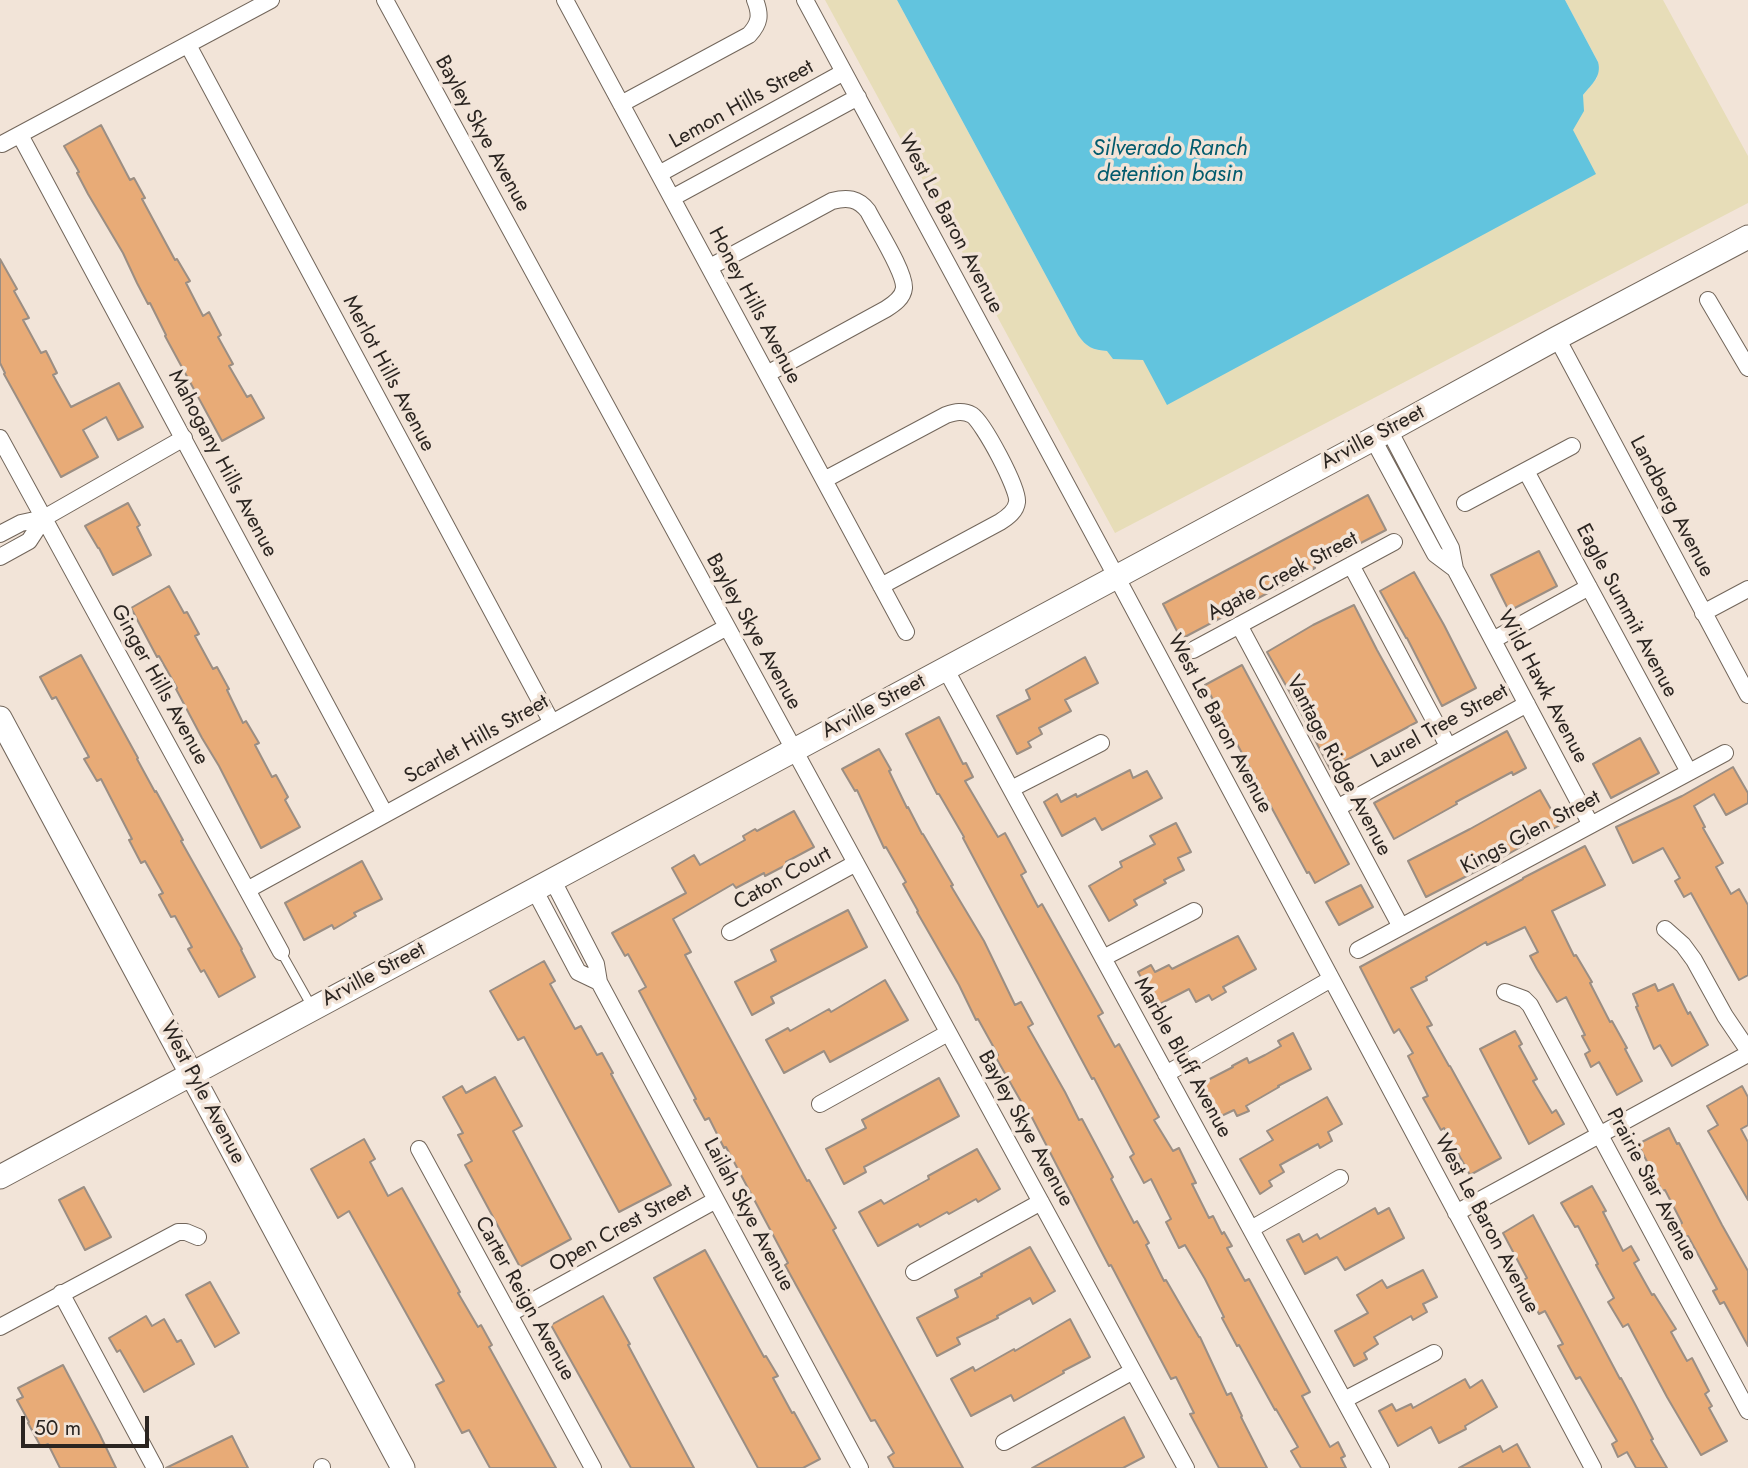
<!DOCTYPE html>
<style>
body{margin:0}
#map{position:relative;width:1748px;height:1468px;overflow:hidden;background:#f2e4d8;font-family:Jost,sans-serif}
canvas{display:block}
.scale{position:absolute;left:21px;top:1416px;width:128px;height:32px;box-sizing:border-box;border:4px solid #2b2521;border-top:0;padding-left:9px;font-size:21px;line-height:24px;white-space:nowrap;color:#2b2521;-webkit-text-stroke:5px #f2e4d8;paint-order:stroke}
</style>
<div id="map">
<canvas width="1748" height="1468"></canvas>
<div class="scale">50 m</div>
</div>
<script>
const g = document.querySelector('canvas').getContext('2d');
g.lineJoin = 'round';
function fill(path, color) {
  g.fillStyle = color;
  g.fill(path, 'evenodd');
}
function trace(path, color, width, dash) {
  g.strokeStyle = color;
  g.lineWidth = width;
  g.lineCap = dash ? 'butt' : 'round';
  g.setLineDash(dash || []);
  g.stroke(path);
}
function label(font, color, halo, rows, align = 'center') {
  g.font = font + ' Jost,sans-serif';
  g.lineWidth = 7;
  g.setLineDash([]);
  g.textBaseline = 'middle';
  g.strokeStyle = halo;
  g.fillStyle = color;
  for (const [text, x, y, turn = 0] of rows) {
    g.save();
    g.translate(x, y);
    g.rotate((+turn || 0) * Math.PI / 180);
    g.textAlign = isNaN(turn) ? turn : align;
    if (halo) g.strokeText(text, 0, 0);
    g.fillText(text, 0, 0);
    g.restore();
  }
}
fill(new Path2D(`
 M825,0H897L1078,335C1086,347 1093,350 1107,351L1583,95L1597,78L1598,62L1565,0H1663L1748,156V203L1115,533Z`), '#e7ddb8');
fill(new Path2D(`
 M897,0H1565L1598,62C1602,76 1592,84 1583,95L1584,111L1573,130L1596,174L1167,405L1143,360L1113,359L1107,351C1093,350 1086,347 1078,335Z`), '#62c4de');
const building = new Path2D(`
 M101,125L130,180L134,178L145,198L142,199L175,260L177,259L190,281L186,283L203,316L209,312L221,335L218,337L233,364L229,366L247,397L251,395L264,418L222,441L165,336L166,335L150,303L148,304L137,283L123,253L88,194L77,173L79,172L64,146Z
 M0,259L17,289L14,291L29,318L23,320L41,353L46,351L57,373L53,375L71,407L119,383L143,427L118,440L106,417L83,430L98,457L61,477L4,374L5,373L0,363Z
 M1368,495L1386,530L1314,567L1315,568L1181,639L1163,604Z
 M128,503L140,525L137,527L151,555L113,575L99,548H98L85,526Z
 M1539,551L1557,586L1509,611L1491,575Z
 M1414,572L1444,625L1476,688L1442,706L1407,638H1406L1380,591Z
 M169,586L184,613L187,612L199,634L195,636L213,669L217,667L229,689L227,690L243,723L246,721L259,743L255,745L272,777L276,775L288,797L285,800L300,827L261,848L219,766L202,738L176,689L177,688L159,656L157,657L131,608Z
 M1354,605L1377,650L1417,722L1330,769L1297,705L1267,652L1313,625Z
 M81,655L138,758L137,759L155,792L156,791L183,840L181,841L242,949L241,950L255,977L219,997L204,970L201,972L188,949L192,947L175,916L171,917L159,895L163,893L145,861L141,863L129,840L132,839L101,779L97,781L84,759L89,757L56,697L52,699L40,677Z
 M1085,657L1098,683L1065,700L1071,711L1039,728L1042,734L1028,742L1031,747L1017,754L997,716L1030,699L1026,690Z
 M1242,665L1349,864L1315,883L1309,872L1307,873L1205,685Z
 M939,717L963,764L966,763L973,777L965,781L998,837L1005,833L1026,872L1021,875L1038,907L1042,904L1103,1013L1098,1016L1115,1047L1119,1044L1159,1117L1154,1120L1173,1151L1179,1148L1196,1183L1192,1184L1209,1218L1213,1216L1222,1234L1224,1232L1232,1246L1227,1248L1245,1281L1249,1279L1310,1392L1302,1396L1330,1447L1338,1442L1345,1456L1341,1458L1346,1468H1301L1291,1451L1298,1447L1276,1409L1275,1410L1239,1345L1237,1346L1222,1318L1224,1317L1205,1279L1185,1245L1179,1248L1166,1222L1171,1219L1151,1179L1144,1183L1130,1157L1134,1154L1094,1078L1092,1079L1020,945L963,838L964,837L939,794H937L906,734Z
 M1507,731L1526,768L1513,775L1512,772L1456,802L1457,804L1394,839L1374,803Z
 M1640,738L1659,773L1611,798L1593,764Z
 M879,749L891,770L889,771L907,808L908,807L922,834H923L953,885L951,886L984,941L1015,1005L1021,1002L1033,1024L1028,1027L1065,1092L1079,1120L1082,1119L1113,1177L1111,1179L1134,1223L1137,1221L1149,1243L1146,1245L1164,1281L1166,1280L1199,1337H1200L1227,1395L1231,1393L1242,1416L1241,1417L1267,1468H1219L1190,1414L1194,1413L1176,1377L1171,1379L1111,1265L1109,1266L1099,1247L1025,1104L1023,1105L995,1056L998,1055L978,1019L976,1020L959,985L917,912L918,911L903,884L906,882L886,847L884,848L857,790L855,791L842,769Z
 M1733,767L1748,793V803L1726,815L1714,794L1694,806L1705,827L1703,828L1723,863L1716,867L1731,894L1739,889L1748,905V975L1739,980L1691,893L1684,897L1675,881L1680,878L1663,848L1633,863L1616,827L1682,796Z
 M1130,770L1133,778L1147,771L1162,798L1102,830L1095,818L1062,836L1044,802L1057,794L1061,802L1076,794L1077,797Z
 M1540,790L1560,825L1494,862L1426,897L1408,861L1470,829Z
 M794,811L814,847L786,862L788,864L765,876L764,873L736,888L733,884L673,919L691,952L685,955L807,1181L809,1180L836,1228L833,1230L963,1468H894L888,1457L894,1453L875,1420L871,1421L785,1265L788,1263L726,1147L724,1148L709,1118L705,1120L694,1100L696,1099L639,991L646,987L628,954L625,956L612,933L686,893L672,868L694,855L700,865L745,840L743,836L755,829L757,831Z
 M1176,823L1191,852L1178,858L1184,870L1164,880L1166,883L1134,900L1137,905L1109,921L1089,886L1122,867L1120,862L1155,844L1150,836Z
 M1585,846L1605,885L1552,911L1574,956L1576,955L1592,982L1590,983L1610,1022L1612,1021L1627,1048L1625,1049L1642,1081L1617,1095L1599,1062L1591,1067L1585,1054L1590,1051L1582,1036L1585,1035L1566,997L1557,1002L1537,969L1530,956L1538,952L1525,927L1487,945L1486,942L1426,977L1427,980L1411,988L1432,1025L1427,1027L1449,1066H1450L1501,1158L1470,1175L1444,1128L1441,1130L1423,1098L1428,1096L1408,1056L1413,1053L1399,1029L1394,1033L1360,967L1523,879V878Z
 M362,861L382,899L354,913L356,916L334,929L332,925L304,940L285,903Z
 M1361,885L1373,907L1339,925L1326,902Z
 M848,910L867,947L771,997L774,1003L752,1015L735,982L776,961L771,950Z
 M1238,936L1256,969L1223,987L1226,992L1212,1000L1209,995L1196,1002L1189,989L1156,1006L1138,972L1151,965L1155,972L1169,965L1172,969Z
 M544,961L555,981L550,984L575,1029L581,1026L597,1055L602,1053L613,1073L611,1074L671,1185L619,1212L524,1037L518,1040L490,991Z
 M885,980L908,1020L830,1062L824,1051L784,1073L766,1040L788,1028L790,1031L829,1009L831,1012Z
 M1655,984L1658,991L1673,984L1688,1014L1690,1012L1708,1045L1672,1066L1660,1045L1654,1049L1636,1007L1638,1006L1633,994Z
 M1515,1031L1522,1044L1519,1046L1537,1079L1533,1081L1552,1113L1556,1110L1564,1124L1529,1144L1480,1049Z
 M1293,1033L1311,1069L1278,1086L1279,1087L1246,1106L1249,1111L1237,1116L1234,1110L1217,1118L1200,1084L1233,1067L1232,1066L1247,1058L1249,1063L1265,1055L1281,1046L1278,1041Z
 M495,1077L522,1126L513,1131L571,1239L520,1267L465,1165L472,1161L458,1135L463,1133L443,1097L462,1086L466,1093Z
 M939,1078L959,1116L864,1167L866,1172L844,1184L826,1149L866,1128L862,1120Z
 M1742,1086L1748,1097V1125L1741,1129L1748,1142V1200L1708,1131L1718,1125L1707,1106Z
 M1327,1097L1342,1124L1328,1132L1332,1141L1320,1148L1318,1144L1280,1165L1284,1172L1269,1181L1272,1186L1260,1194L1240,1159L1273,1140L1267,1131Z
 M1669,1128L1677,1144L1679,1143L1722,1225L1748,1271V1346L1724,1302L1720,1304L1713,1291L1717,1289L1688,1236L1684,1238L1677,1225L1682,1223L1665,1190L1662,1191L1638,1144Z
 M364,1139L375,1159L370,1162L388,1196L402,1188L460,1292L458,1293L478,1327L481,1325L492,1345L489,1347L556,1468H490L469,1430L462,1433L436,1385L444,1381L349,1211L338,1218L311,1169Z
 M977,1149L1000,1189L978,1202L976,1199L949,1214L947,1212L920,1227L918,1224L878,1246L859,1212L881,1200L884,1204L929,1179L928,1176Z
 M1592,1186L1606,1211L1603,1212L1623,1251L1631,1246L1639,1260L1634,1263L1652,1295L1654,1294L1676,1329L1671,1332L1687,1361L1692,1358L1709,1391L1705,1394L1712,1406L1709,1408L1727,1441L1701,1455L1667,1397L1628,1324L1623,1327L1608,1302L1614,1298L1596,1265L1598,1264L1578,1226L1575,1227L1561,1203Z
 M84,1187L111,1237L85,1250L59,1200Z
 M1375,1208L1378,1214L1389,1208L1404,1238L1345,1270L1337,1257L1305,1274L1287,1240L1299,1234L1303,1242L1317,1234L1320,1239Z
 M1533,1215L1620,1379L1621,1378L1636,1406L1653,1439L1651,1440L1667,1468H1636L1627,1452L1618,1457L1612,1444L1617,1441L1580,1377L1576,1379L1558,1346L1563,1344L1545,1311L1539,1314L1522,1281L1527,1278L1503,1233Z
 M1030,1247L1055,1291L1033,1304L1030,1298L997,1316L998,1318L957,1338L960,1344L937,1356L917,1318L958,1297L955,1290L982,1276L981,1274Z
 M705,1250L764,1357L766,1356L778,1376L773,1378L792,1413L794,1412L820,1459L803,1468H758L654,1278Z
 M1423,1270L1437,1297L1423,1304L1427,1312L1413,1320L1411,1316L1374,1337L1378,1344L1364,1353L1367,1359L1354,1366L1335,1331L1368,1313L1357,1295L1382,1280L1387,1288Z
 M210,1282L239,1333L215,1347L186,1295Z
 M603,1296L630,1344L628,1345L694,1468H631L551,1325Z
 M146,1316L152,1326L164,1319L177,1342L181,1340L194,1364L144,1392L120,1350L117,1352L109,1338Z
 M1070,1319L1090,1357L1063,1371L1064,1373L1014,1401L1011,1395L971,1416L951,1379L973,1367L975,1371L1014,1349L1015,1351Z
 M63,1365L99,1433L116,1468H60L48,1444L41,1447L28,1423L29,1422L17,1400L23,1397L18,1388Z
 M1465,1379L1470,1388L1482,1380L1497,1407L1465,1426L1466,1429L1439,1443L1431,1427L1398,1446L1379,1411L1392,1404L1396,1411L1411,1404L1413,1408Z
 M1124,1417L1144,1457L1123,1468H1032Z
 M232,1436L248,1468H166Z
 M1517,1444L1530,1468H1459L1500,1446L1503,1452Z`);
fill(building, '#e8ab77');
trace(building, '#9b8e83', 2);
const lane = new Path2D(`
 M281,952L312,1007`);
const street = new Path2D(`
 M385,0L1186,1468
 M565,0L906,632
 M805,0L1116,576L1593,1468
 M188,45L552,723
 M621,104L749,35C760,23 761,15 755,0
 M20,135L385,814
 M2,144L271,0
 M659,174L844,72
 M672,198L858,97
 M710,267L832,201C847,197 858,198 868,211C876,227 905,272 904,288C903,298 894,304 886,309L767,374
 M1708,300L1748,368
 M1557,338L1748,695
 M1389,430L1451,548L1455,569L1591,825
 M0,438L281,952
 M1373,439L1435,554L1455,569
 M1526,471L1689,772
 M824,480L946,415C955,412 963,410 972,415C983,422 1019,489 1017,502C1016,511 1008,517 1000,522L881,586
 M1465,503L1572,446
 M0,534L21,523L44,518L184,438
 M0,557L29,541L44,518
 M1351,565L1448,746
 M1703,613L1748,589
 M1239,625L1401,927
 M1493,640L1589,587
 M1193,650L1394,542
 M945,668L1381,1468
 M1011,789L1101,743
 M1337,808L1527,704
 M552,879L596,964L599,982L860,1468
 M534,889L578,972L599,982
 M247,890L727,627
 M1665,929L1683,945L1694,960L1725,1016L1748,1050
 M730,932L856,863
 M1358,950L1725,753
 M1103,958L1194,911
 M1505,992L1524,999L1530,1005L1748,1411
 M1166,1074L1331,979
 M820,1104L948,1033
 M419,1149L593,1468
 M1456,1213L1748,1054
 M1251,1229L1340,1178
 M914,1272L1041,1202
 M61,1293L155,1468
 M509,1314L716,1200
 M0,1327L178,1232H186L198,1237
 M1344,1400L1434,1353
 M1004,1442L1133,1371
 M322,1468V1467`);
const secondary = new Path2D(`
 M0,718L403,1468
 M0,1177L1373,439L1557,338L1748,237`);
trace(lane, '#72665b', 10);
trace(street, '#72665b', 18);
trace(secondary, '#72665b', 25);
trace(lane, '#fff', 8);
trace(street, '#fff', 16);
trace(secondary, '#fff', 23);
label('21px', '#2b2521', '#f2e4d8', [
 ["Lemon Hills Street",742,105,-29],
 ["Bayley Skye Avenue",482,134,61],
 ["West Le Baron Avenue",950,224,62],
 ["Honey Hills Avenue",754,306,62],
 ["Merlot Hills Avenue",388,374,62],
 ["Arville Street",1373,438,-28],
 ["Mahogany Hills Avenue",222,464,62],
 ["Landberg Avenue",1671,507,62],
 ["Agate Creek Street",1283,577,-28],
 ["Eagle Summit Avenue",1626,611,62],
 ["Bayley Skye Avenue",753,632,61],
 ["Ginger Hills Avenue",159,685,61],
 ["Wild Hawk Avenue",1542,687,62],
 ["Arville Street",874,707,-28],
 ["West Le Baron Avenue",1219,724,62],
 ["Laurel Tree Street",1440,727,-29],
 ["Scarlet Hills Street",477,740,-29],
 ["Vantage Ridge Avenue",1338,766,62],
 ["Kings Glen Street",1531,833,-28],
 ["Caton Court",783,879,-29],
 ["Arville Street",374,975,-28],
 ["Marble Bluff Avenue",1182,1058,61],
 ["West Pyle Avenue",202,1093,62],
 ["Bayley Skye Avenue",1025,1129,61],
 ["Prairie Star Avenue",1651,1185,62],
 ["Lailah Skye Avenue",748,1215,62],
 ["West Le Baron Avenue",1486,1224,62],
 ["Open Crest Street",621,1229,-29],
 ["Carter Reign Avenue",524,1299,61]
]);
label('italic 23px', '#025b6d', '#f2e4d8', [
 ["Silverado Ranch",1170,149],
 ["detention basin",1170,175]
]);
</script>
